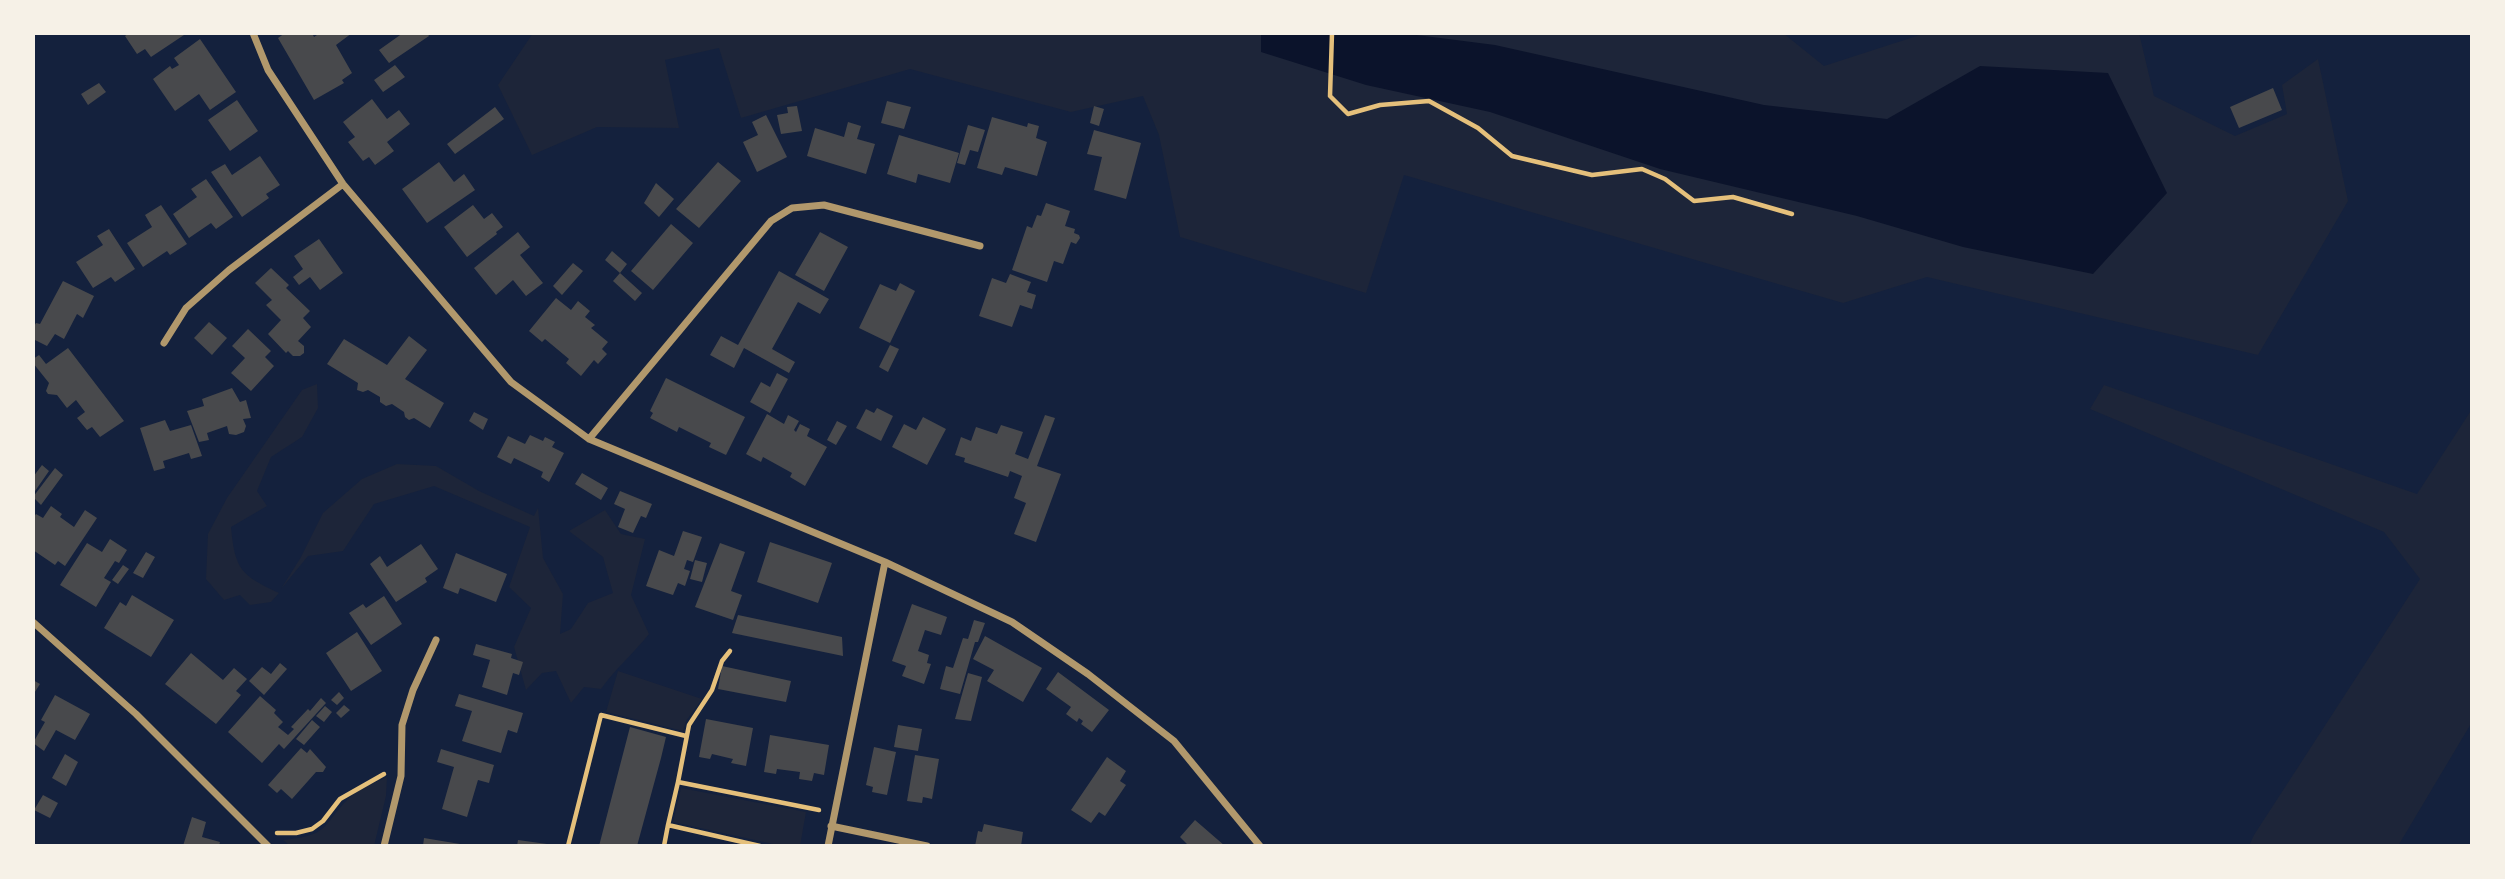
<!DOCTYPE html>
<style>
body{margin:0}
#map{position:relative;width:2505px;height:879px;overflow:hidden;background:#14213d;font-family:Overpass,sans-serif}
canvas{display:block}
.frame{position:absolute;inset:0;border:35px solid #f6f1e7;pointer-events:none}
</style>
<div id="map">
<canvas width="2505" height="879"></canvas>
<div class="frame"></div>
</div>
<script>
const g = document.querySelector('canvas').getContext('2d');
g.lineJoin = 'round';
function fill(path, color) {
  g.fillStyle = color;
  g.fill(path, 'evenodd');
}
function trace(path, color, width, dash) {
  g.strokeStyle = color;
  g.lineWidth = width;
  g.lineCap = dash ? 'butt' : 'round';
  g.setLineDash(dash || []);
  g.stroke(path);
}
fill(new Path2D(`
 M533,33H1783L1824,66L1926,33H2139L2154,96L2235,136L2287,114L2282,85L2318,59L2348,201L2258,355L1927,277L1843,303L1404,175L1366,293L1180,237L1159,135L1143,96L1071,112L910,69L741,118L719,48L665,60L679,128L597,127L532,155L498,85Z
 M317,384L318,408L302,437L271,457L257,491L267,506L231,527C235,569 240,575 279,593L271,602L250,605L240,595L224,600L206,579L208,534L227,498L302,390Z
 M2104,385L2417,494L2472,409V722L2398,846H2249L2254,835L2420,579L2384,532L2090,409Z
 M397,464L436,466L479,491L534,516L538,508L543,558L563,594L560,634L571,629L588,603L613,593L603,557L569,531L605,510L621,534L645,539L631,595L649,634C634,653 615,669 601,689L584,687L571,703L556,671L542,673L526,690L514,647L531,608L509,587L530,527L434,486L374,504L343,551L308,556L281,589L301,557L323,513L362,479Z
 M618,671L702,699L686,721L683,731L606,712Z
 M387,777L386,796L374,846H290L283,840C330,835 320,828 349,798C358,789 375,783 387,777Z
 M681,788L806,812L800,846H782L673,822Z`), '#1d2539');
fill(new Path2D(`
 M1261,33H1401L1495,45L1764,105L1887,119L1980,66L2108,73L2167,193L2093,274L1963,247L1857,216L1660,169L1490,112L1366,85L1261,52Z`), '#0b132b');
fill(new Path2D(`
 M129,33H187L151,57L145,49L137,54L125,36Z
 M285,33H312L314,37L320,33H352L336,45L352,73L342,80L344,83L314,100L278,38Z
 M403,33H427L429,36L389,63L379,50Z
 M200,39L236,92L210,110L199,94L175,111L153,79L170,66L172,69L179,65L174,58Z
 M395,65L405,77L383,92L374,80Z
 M99,83L106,92L88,105L81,94Z
 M2273,88L2282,110L2239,128L2230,107Z
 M372,99L387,119L399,110L410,124L387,142L394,151L375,165L369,157L363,161L348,142L355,137L343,122Z
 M237,100L258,131L230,151L208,120Z
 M887,101L911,107L904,129L881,123Z
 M797,106L802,131L781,134L777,115L788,113L787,107Z
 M1094,106L1104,109L1099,126L1090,123Z
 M495,107L504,119L455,154L447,144Z
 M766,115L787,157L757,172L743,142L758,135L752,122Z
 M992,117L1027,127L1028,123L1039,126L1036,138L1047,142L1037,176L1005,167L1002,175L977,168Z
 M848,122L861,126L857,139L875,144L866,174L807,156L815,128L844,137Z
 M968,125L985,130L978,152L970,150L965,165L957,163Z
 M1094,130L1141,143L1126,199L1094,190L1102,157L1087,154Z
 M899,135L959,153L950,183L918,174L916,183L887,174Z
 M260,156L280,185L266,194L269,198L242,217L211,172L225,164L232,175Z
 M439,162L454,182L464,174L475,190L427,223L402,189Z
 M718,162L741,181L699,228L676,209Z
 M206,179L233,217L216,229L211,223L189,238L173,214L197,197L191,189Z
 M656,183L674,199L659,217L644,203Z
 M1046,203L1070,211L1065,226L1075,229L1074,233L1079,235L1080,238L1076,244L1071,242L1063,264L1054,261L1047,282L1012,270L1027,226L1032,228L1037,215L1041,216Z
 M161,205L187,244L170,255L167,251L143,267L127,243L152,227L145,215Z
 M473,205L484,219L492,213L503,227L496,232L497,234L467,257L444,227Z
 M671,224L693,243L653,290L631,271Z
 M109,229L135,269L115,282L111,277L93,288L76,262L103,245L97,236Z
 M518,232L530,247L520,255L543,283L526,296L513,280L496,295L474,268Z
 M820,232L848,247L824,291L795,275Z
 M319,239L343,273L320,290L310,277L299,285L293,277L303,269L294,256Z
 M612,251L627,264L620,273L605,260Z
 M573,263L583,271L562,295L553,286Z
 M271,268L289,285L286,288L310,311L303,318L311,327L298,341L304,346V353L300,356H293L288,351L286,353L268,334L281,320L266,305L272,300L255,283Z
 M779,271L829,299L820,314L798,302L772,349L795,362L789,373L744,348L734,368L710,355L721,336L738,345Z
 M620,273L642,293L635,301L613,281Z
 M1010,274L1031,282L1027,292L1036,295L1032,309L1020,305L1012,327L979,316L992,278L1006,283Z
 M63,281L94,296L83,318L77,314L64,339L55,334L47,346L33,339V328L36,323L40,324Z
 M900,283L915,291L890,343L859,328L880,284L896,291Z
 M556,298L571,310L578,301L590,311L585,317L595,325L591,328L608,342L602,349L607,354L598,364L594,360L581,376L566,363L569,359L545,339L542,342L529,331Z
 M209,322L227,338L212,355L194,338Z
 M248,329L271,351L265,357L274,366L251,391L231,373L245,358L232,346Z
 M409,336L427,350L405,379L444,403L430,428L414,418L409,420L405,417L404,412L392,404L386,406L380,402V397L368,390L363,392L357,390L358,383L327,364L344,339L387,365Z
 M890,345L899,349L888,372L879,367Z
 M68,348L124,421L100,437L92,427L87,430L77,418L85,412L76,400L67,408L57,395L48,394L46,391L49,383L33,363V359L39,355L46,364Z
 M777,373L788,379L770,413L750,402L761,382L770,387Z
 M666,378L745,417L726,455L709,447L711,443L679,427L677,432L650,418L653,413L650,411Z
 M232,388L240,402L246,400L251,418L243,419L246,426L244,432L236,435L229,434L227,426L207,433L209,440L199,442L187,411L204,406L202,399Z
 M877,408L893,416L881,441L856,428L866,409L874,413Z
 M474,412L488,419L483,430L469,421Z
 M767,414L784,424L788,415L799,421L794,430L796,432L800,424L810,429L807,436L827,447L805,486L790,477L792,473L763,457L761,462L746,454Z
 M1045,415L1055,418L1037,466L1061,474L1036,542L1014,534L1026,503L1014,498L1022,476L1010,471L1008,477L964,462L965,458L955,455L961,437L971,441L976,427L997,434L1001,425L1023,432L1015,454L1028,459Z
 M923,417L946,429L927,465L892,447L904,424L916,430Z
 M165,420L170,431L191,425L202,456L191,459L189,453L163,461L165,468L154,471L140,428Z
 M837,421L847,426L836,445L827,440Z
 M530,435L543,441L545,437L555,442L552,447L564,453L549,482L541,477L543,472L514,458L511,464L497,457L508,436L525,444Z
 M42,465L49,471L33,494V477Z
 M55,468L63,475L41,505L33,497Z
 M582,473L608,488L601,500L575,484Z
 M620,491L652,504L646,518L641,516L633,533L618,527L625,509L614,504Z
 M51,506L62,514L60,517L74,527L85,510L97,518L65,566L58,561L55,565L33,550V518L36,514L43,518Z
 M683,531L702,537L693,562L687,560L684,569L690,571L685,586L678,583L673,595L646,586L659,550L674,556Z
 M110,539L127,550L119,563L115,561L104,578L111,582L96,607L60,585L87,543L102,552Z
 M770,542L832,563L818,603L757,582Z
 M720,543L745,552L731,591L742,595L733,620L695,607Z
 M421,544L438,569L425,578L427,582L396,602L370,564L380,556L387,567Z
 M146,552L155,557L143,578L133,573Z
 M456,553L507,574L496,602L460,588L458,594L443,588Z
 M695,560L707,563L702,582L690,579Z
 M123,565L129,569L118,584L112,580Z
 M132,595L174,620L151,657L104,628L120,602L126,606Z
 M384,596L402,624L371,645L349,613L363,604L366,608Z
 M912,604L947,617L941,635L925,630L918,651L929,655L927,663L931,664L924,684L902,676L906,666L892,661Z
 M738,615L842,637L843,656L732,633Z
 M974,620L985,623L978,642H975L960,694L940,689L946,666L953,668L963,638L968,639Z
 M357,632L382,671L351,691L326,653Z
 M985,636L1042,668L1023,702L987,681L994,670L973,659Z
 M476,644L512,654L511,658L523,662L519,675L513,673L507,695L482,687L490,660L473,655Z
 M191,653L223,680L234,668L247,679L236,691L241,695L216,724L165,684Z
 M280,663L287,669L264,695L249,681L262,667L271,674Z
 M722,666L791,681L786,702L718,689Z
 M1058,672L1109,710L1092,732L1081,724L1083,721L1079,718L1077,722L1066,714L1071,707L1046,689Z
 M968,673L982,677L971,721L955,719Z
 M33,680L40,684L33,695Z
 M339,692L344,698L337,705L331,700Z
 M459,694L523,713L517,733L508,730L501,753L462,741L472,711L455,706Z
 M55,695L90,714L75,740L56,730L44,751L33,743L45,722L41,720Z
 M260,696L276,710L274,713L283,722L278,727L288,735L294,729L291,727L308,709L310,711L321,698L326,703L284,749L279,744L262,763L228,732Z
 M344,705L350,710L341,718L336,713Z
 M325,706L332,712L324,722L316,716Z
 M706,719L753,728L746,766L731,763L733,759L712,754L710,759L699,757Z
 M312,720L320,727L304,745L296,739Z
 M898,725L922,729L918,751L894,747Z
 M630,727L666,737L661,758L637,846H599Z
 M770,735L829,745L824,775L814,773L812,781L799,779L800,772L777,769L776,774L764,772Z
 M874,747L896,752L887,795L872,792L873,787L866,785Z
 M301,748L307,753L310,749L326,767L323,772H316L292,799L281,789L277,793L268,785Z
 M441,749L494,765L489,783L478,780L467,817L442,809L454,767L437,762Z
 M65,754L78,762L66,786L52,778Z
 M915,755L939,759L932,799L923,797L922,803L907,801Z
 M1107,757L1126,771L1120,781L1126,785L1105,816L1099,812L1091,823L1071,810Z
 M43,795L58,803L50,818L34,810Z
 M192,817L206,822L202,837L220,842L219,846H183Z
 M1195,820L1225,846H1189L1180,837Z
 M984,824L1023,832L1021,846H975L978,831L982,832Z
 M424,838L460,844V846H423Z
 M518,840L547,844V846H517Z`), '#48494c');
trace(new Path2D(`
 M1332,33L1330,96L1348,114L1380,105L1429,101L1478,128L1512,156L1592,175L1642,169L1665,179L1694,201L1733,197L1792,214
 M678,782L689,725L712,690L722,661L730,651
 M277,833H296L312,829L323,821L340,799L384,774
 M568,846L601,715L686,736
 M664,846L668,825
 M760,846L668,825L678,782L819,810`), '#e5c07b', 4.5);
trace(new Path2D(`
 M253,33L268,70L343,184L511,382L589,439L885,562L1012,622L1088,674L1174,741L1260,846
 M164,343L186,308L229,270L343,184
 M589,439L771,221L792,208L824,205L980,246
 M33,622L136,714L268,846
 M831,826L927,846
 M384,846L401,776L402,725L413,690L436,640
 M828,846L885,562`), '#b1986c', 7);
</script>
